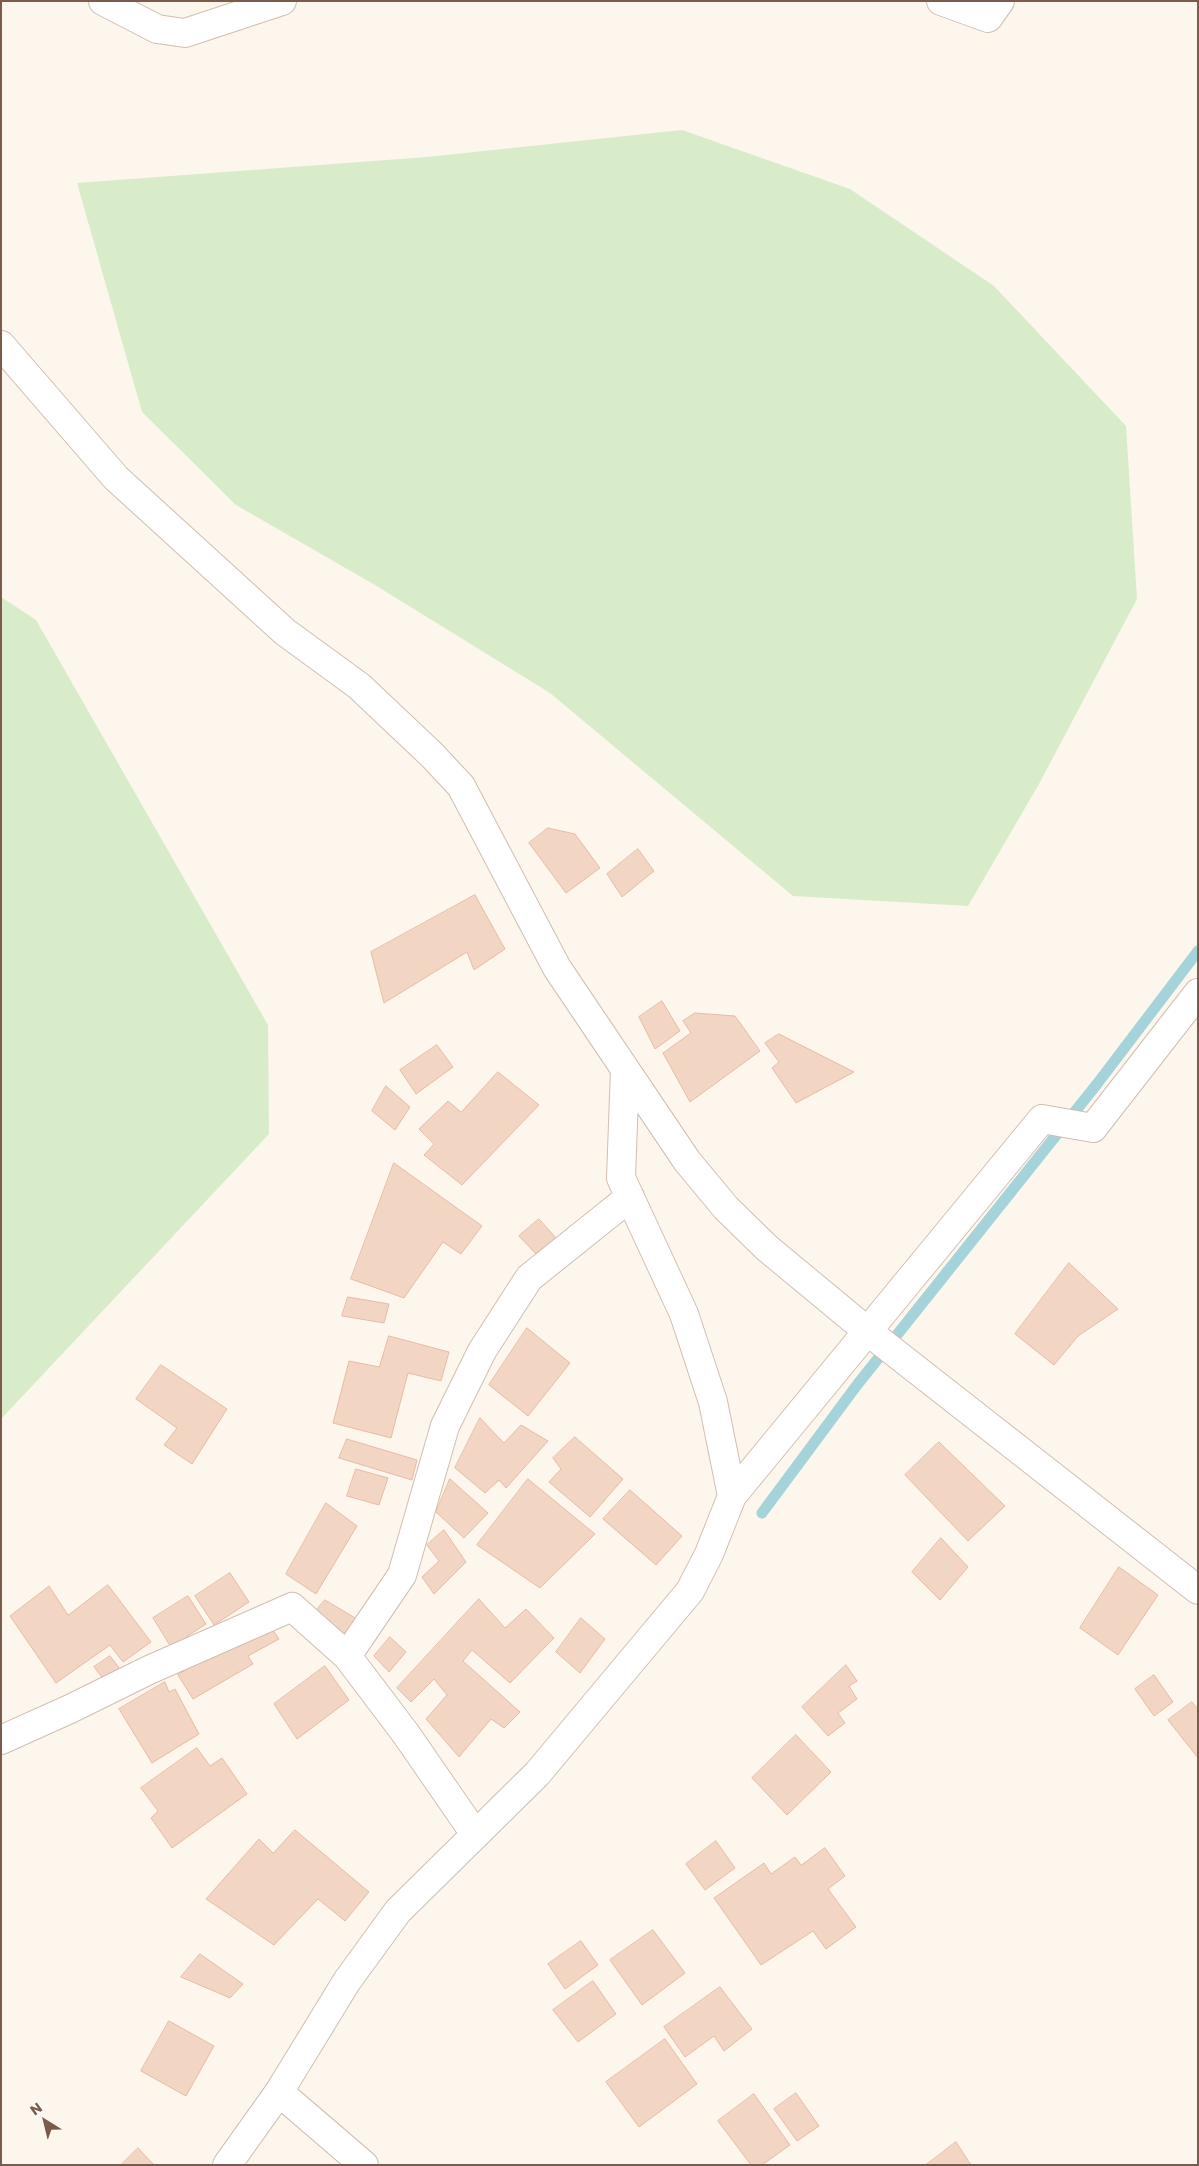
<!DOCTYPE html>
<style>
body{margin:0}
#map{position:relative;width:1199px;height:2166px;overflow:hidden;background:#fdf6ec;font-family:Poppins,sans-serif}
canvas{display:block}
.frame{position:absolute;inset:0;border:2px solid #7a5c4d;pointer-events:none}
.north{position:absolute;left:20px;top:2096px;width:50px;height:50px;-webkit-text-stroke:4px #fffaf3;paint-order:stroke;rotate:324deg;font-size:14px;font-weight:700;line-height:20px;text-align:center;color:#7a5c4d}
.north::after{content:'';display:block;margin:auto;width:18px;height:22px;background:#7a5c4d;clip-path:polygon(50% 0,100% 100%,50% 72%,0 100%)}
</style>
<div id="map">
<canvas width="1199" height="2166"></canvas>
<div class="frame"></div>
<div class="north">N</div>
</div>
<script>
const g = document.querySelector('canvas').getContext('2d');
g.lineJoin = 'round';
function fill(path, color) {
  g.fillStyle = color;
  g.fill(path, 'evenodd');
}
function trace(path, color, width, dash) {
  g.strokeStyle = color;
  g.lineWidth = width;
  g.lineCap = dash ? 'butt' : 'round';
  g.setLineDash(dash || []);
  g.stroke(path);
}
fill(new Path2D(`
 M682,130L850,189L994,286L1126,426L1137,599L1039,784L968,906L793,896L550,693L375,585L236,505L142,412L77,183L427,157Z
 M1,597L36,620L268,1025L269,1134L1,1419Z`), '#d8ecc9');
trace(new Path2D(`
 M762,1513L857,1385L1097,1084L1198,951`), '#a5d3da', 11);
const building = new Path2D(`
 M548,828L575,834L600,868L566,893L529,843Z
 M638,849L654,871L622,897L607,874Z
 M475,895L505,949L474,970L467,952L384,1003L371,952Z
 M662,1001L680,1031L655,1049L639,1017Z
 M695,1013L735,1016L760,1051L690,1102L663,1053L691,1033L683,1021Z
 M779,1034L854,1072L796,1103L772,1068L779,1062L765,1043Z
 M437,1045L453,1067L416,1094L400,1070Z
 M498,1072L539,1105L462,1185L424,1155L434,1144L419,1129L448,1101L461,1112Z
 M386,1086L410,1107L395,1130L372,1111Z
 M394,1163L482,1226L461,1254L443,1242L404,1298L351,1279Z
 M539,1219L557,1239L536,1254L519,1236Z
 M1069,1263L1118,1309L1078,1336L1054,1365L1015,1334Z
 M348,1297L389,1304L384,1323L342,1316Z
 M527,1328L570,1363L528,1416L489,1385Z
 M389,1336L449,1352L441,1381L408,1373L391,1438L333,1423L349,1361L379,1367Z
 M161,1365L227,1409L192,1464L164,1445L177,1428L136,1399Z
 M480,1418L504,1443L521,1425L548,1441L506,1488L499,1480L485,1493L455,1468Z
 M575,1437L623,1479L590,1517L549,1482L561,1469L553,1458Z
 M347,1439L417,1460L412,1480L339,1458Z
 M939,1442L1005,1506L968,1541L905,1475Z
 M356,1469L388,1478L379,1505L347,1496Z
 M450,1479L488,1513L464,1538L436,1512Z
 M528,1479L595,1534L540,1588L477,1545Z
 M630,1490L682,1536L656,1565L603,1519Z
 M326,1503L357,1526L316,1594L286,1574Z
 M444,1530L466,1562L434,1594L422,1577L439,1561L427,1545Z
 M941,1538L968,1567L940,1600L912,1572Z
 M1119,1567L1158,1595L1118,1655L1080,1628Z
 M230,1573L249,1602L214,1625L195,1596Z
 M108,1585L151,1642L123,1662L110,1645L56,1683L10,1616L49,1586L68,1615Z
 M188,1596L206,1624L171,1647L153,1618Z
 M479,1599L505,1628L526,1609L554,1638L510,1683L472,1650L463,1661L520,1712L504,1728L491,1719L459,1757L426,1719L447,1695L434,1679L411,1702L397,1688Z
 M325,1600L357,1619L347,1636L315,1612Z
 M581,1618L605,1639L580,1673L556,1652Z
 M268,1623L279,1639L248,1656L253,1664L193,1699L178,1675Z
 M390,1637L406,1652L389,1672L374,1656Z
 M110,1656L120,1669L105,1681L94,1667Z
 M846,1665L857,1681L849,1686L857,1699L838,1713L845,1723L828,1736L802,1707Z
 M325,1666L349,1700L297,1739L274,1704Z
 M1154,1675L1173,1702L1154,1716L1135,1689Z
 M165,1682L169,1692L175,1689L199,1734L152,1763L119,1709Z
 M1192,1702L1198,1709V1758L1168,1720Z
 M796,1735L831,1772L787,1815L752,1778Z
 M197,1748L210,1766L222,1758L247,1794L172,1848L151,1818L158,1811L141,1788Z
 M295,1830L369,1892L345,1921L318,1899L274,1945L206,1899L259,1839L273,1853Z
 M716,1841L735,1868L705,1890L686,1864Z
 M825,1848L845,1876L828,1889L856,1927L826,1949L813,1931L761,1965L714,1898L764,1863L771,1874L795,1857L801,1865Z
 M653,1930L685,1973L642,2005L610,1960Z
 M581,1941L598,1965L565,1989L548,1964Z
 M200,1954L243,1984L230,1998L181,1977Z
 M593,1981L616,2014L578,2042L553,2010Z
 M720,1987L752,2029L724,2051L714,2036L685,2057L664,2027Z
 M169,2021L214,2046L186,2096L141,2071Z
 M665,2039L697,2084L639,2127L606,2082Z
 M796,2093L819,2126L797,2141L774,2109Z
 M754,2094L790,2145L762,2165H751L718,2121Z
 M956,2142L971,2165H926Z
 M138,2148L154,2165H121Z`);
fill(building, '#f3d5c3');
trace(building, '#e6bba3', 1);
const minor = new Path2D(`
 M103,1L157,29L185,33L282,1
 M941,1L988,18L1000,1
 M1,345L116,478L285,632L359,686L432,755L461,786L557,968L687,1161L726,1208L767,1248L866,1330L1198,1590
 M625,1069L621,1178L684,1314L713,1402L732,1496
 M347,1656L406,1734L475,1834
 M1,1740L70,1709L149,1670L292,1607L347,1656L402,1575L445,1426L482,1351L529,1278L630,1197
 M279,2092L364,2165
 M227,2165L279,2092L347,1981L398,1911L537,1774L690,1591L709,1554L732,1496L1042,1119L1093,1128L1198,993`);
trace(minor, '#d1beb0', 30);
trace(minor, '#fff', 28);
</script>
